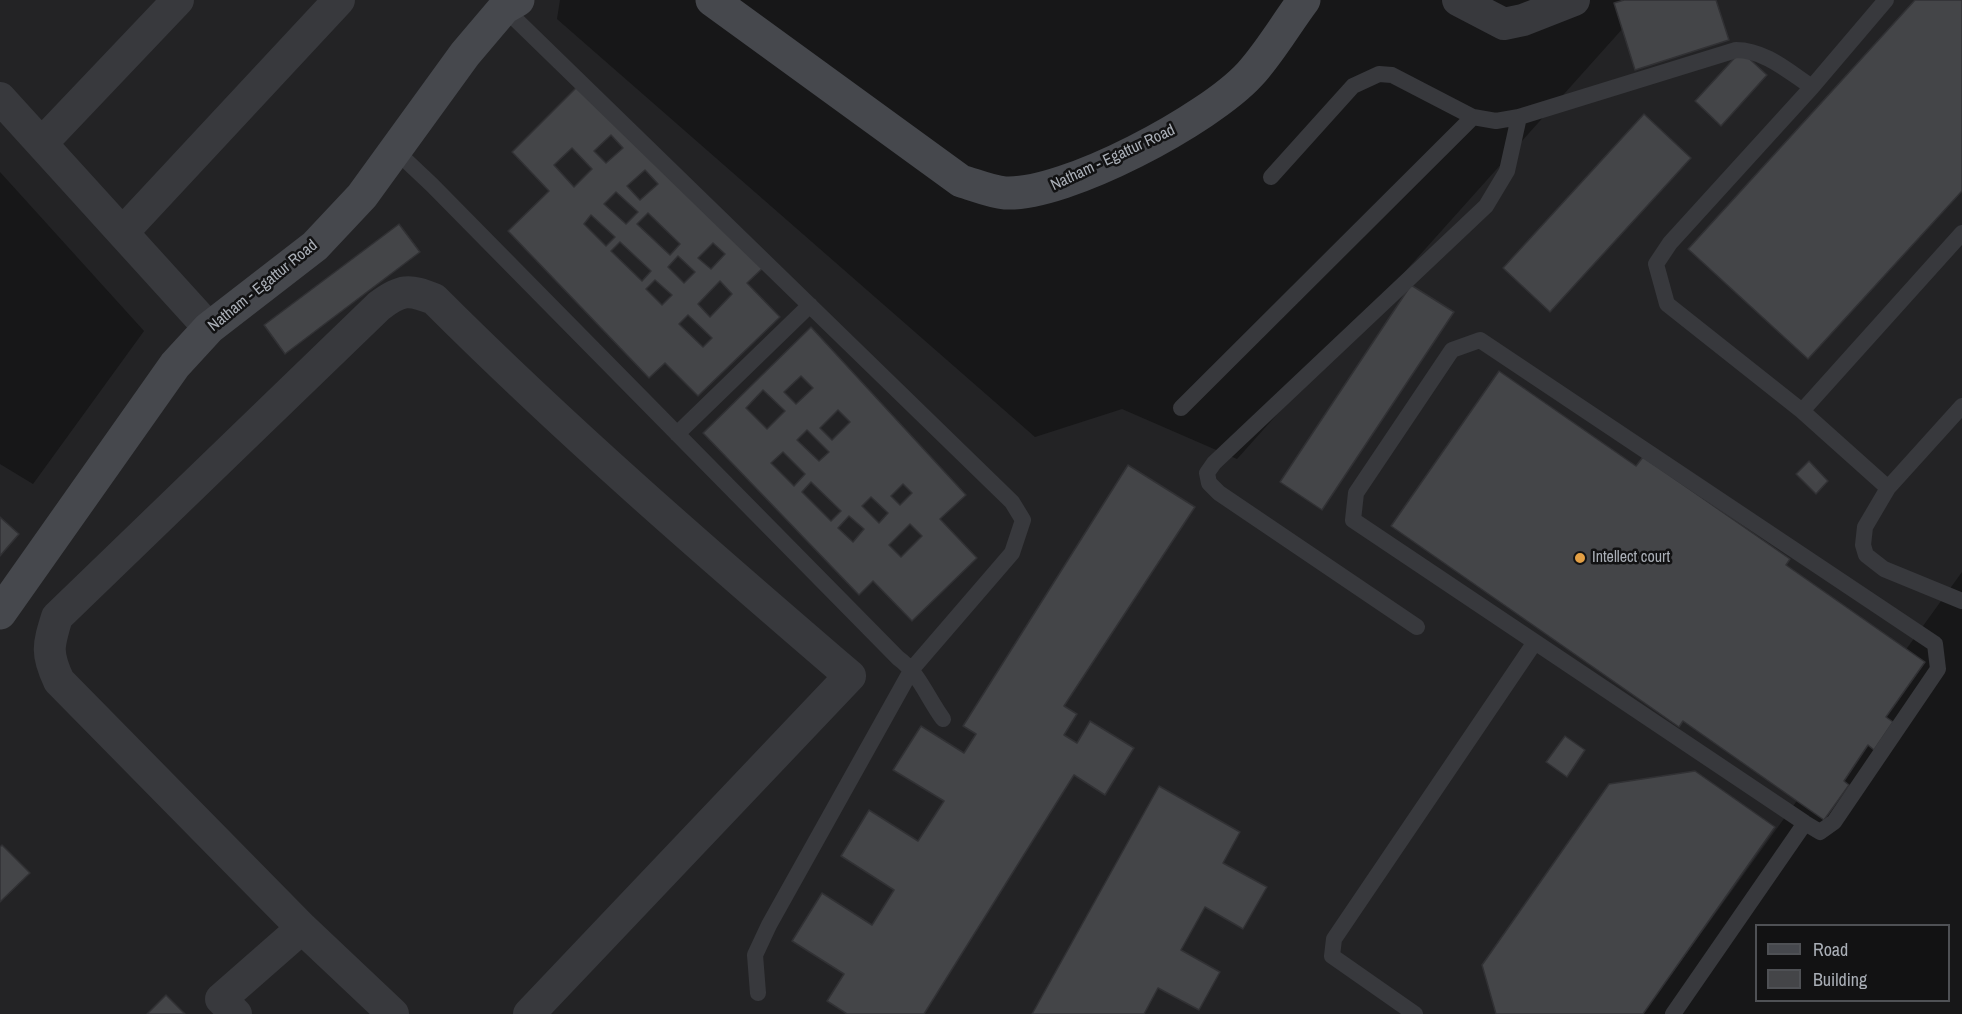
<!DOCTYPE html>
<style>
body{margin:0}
#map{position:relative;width:1962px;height:1014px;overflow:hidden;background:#171718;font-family:"Archivo Narrow",sans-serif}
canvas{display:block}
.legend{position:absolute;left:1755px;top:924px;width:195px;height:78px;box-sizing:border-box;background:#121213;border:2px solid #4f5155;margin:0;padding:8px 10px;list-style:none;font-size:18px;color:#aaafb7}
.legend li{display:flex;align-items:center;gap:12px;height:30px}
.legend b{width:30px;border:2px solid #4f5155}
</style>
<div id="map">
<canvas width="1962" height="1014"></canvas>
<ul class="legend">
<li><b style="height:8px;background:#46484d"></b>Road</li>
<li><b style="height:16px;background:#444548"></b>Building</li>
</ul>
</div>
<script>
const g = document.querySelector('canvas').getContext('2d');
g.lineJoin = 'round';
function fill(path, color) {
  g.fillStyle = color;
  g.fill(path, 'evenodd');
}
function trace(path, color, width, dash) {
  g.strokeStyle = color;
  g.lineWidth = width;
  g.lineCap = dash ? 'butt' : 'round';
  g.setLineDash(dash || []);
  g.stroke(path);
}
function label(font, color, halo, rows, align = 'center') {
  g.font = font + ' "Archivo Narrow",sans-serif';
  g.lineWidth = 5;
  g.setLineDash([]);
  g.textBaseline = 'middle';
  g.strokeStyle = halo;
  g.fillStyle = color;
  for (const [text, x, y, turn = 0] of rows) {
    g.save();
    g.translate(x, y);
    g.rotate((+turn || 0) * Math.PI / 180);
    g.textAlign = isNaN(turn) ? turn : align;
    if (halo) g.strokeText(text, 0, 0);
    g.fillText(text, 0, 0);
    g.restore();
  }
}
fill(new Path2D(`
 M0,0H560L557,19L1035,437L1122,409L1237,459L1624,27L1697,0H1962V572L1643,1014H0V464L33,484L144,331L0,172Z`), '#232325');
const building = new Path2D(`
 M1624,0H1716L1729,40L1635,70L1614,3Z
 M1915,0H1962V191L1808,359L1688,249Z
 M1741,51L1767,75L1721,126L1695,101Z
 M577,87L765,266L747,283L780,317L698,396L665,363L649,378L508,231L549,191L512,152ZM611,135L623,148L606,163L594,151ZM572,148L592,169L574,187L554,165ZM645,170L658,184L640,200L627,186ZM616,192L638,212L626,224L604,204ZM648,213L680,244L670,255L637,224ZM591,215L615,237L606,246L584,224ZM620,242L651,271L642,281L611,251ZM713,243L725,254L711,269L698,258ZM678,256L695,272L684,283L668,267ZM655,280L672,295L662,305L646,289ZM720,281L732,294L710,317L698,304ZM688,315L712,338L703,347L679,324Z
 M1644,114L1691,158L1550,312L1503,268Z
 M399,224L420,252L285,354L264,325Z
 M1411,285L1454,312L1322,510L1280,482Z
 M811,327L966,495L940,519L977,558L912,621L873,581L859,595L703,433ZM801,376L813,388L796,404L784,392ZM763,390L785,411L767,429L746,408ZM838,410L850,422L832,440L820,428ZM807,430L829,452L819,461L797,440ZM783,452L805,474L794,486L771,463ZM811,482L841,511L831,521L802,492ZM903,484L912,493L900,505L891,496ZM871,497L888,513L879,523L862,506ZM849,516L864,529L853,542L838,528ZM910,524L922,536L901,557L889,545Z
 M1499,371L1636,466L1643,457L1790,559L1786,565L1925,662L1886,717L1893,722L1874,750L1868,745L1844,781L1849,785L1824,820L1683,721L1679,727L1391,526Z
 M1809,461L1828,481L1816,494L1796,474Z
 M1128,465L1195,507L1064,706L1077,714L1064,735L1077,743L1090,721L1134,748L1105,795L1074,775L924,1014H847L827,1001L844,974L792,941L822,893L872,925L894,890L841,856L869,810L918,841L944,801L893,770L921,726L964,753L976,734L963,726Z
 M0,517L19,534L0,556Z
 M1565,736L1585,750L1567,777L1546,762Z
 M1695,771L1775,827L1643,1014H1496L1482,965L1609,784Z
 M1159,786L1240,832L1223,863L1267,887L1243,929L1205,907L1181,950L1220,972L1199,1010L1158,988L1144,1014H1032Z
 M2,845L30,873L0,902V847Z
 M166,995L185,1014H147Z`);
fill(building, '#444548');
trace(building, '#313134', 1.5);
trace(new Path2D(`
 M504,8L1012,502L1023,520L1012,553L912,669L769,925L755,955L758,993
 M396,151L432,185L898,658C919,673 928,699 943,719
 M1271,177L1353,86L1379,74L1392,75L1473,117L1496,121L1519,117L1736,50C1765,50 1789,72 1812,87
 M1962,233L1802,411L1888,488L1962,406
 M1480,340L1935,644L1938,669L1834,822L1820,832L1805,823L1353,520L1356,493L1452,350Z
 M1181,408L1473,117
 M1802,411L1667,304L1656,264L1670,243L1812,87L1886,0
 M677,434L810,305
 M1888,488L1865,527L1863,545L1866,555L1884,569L1962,601
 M1417,627L1219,493L1209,483L1207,473L1214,463L1486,206L1507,171L1519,117
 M1415,1014L1332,956L1334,939L1535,642
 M1673,1014L1805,823`), '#38393d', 16);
trace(new Path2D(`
 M1458,0L1504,24L1523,20L1574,0
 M0,98L209,328
 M43,142L178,0
 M123,232L339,0
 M302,928L393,1014
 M236,1014L221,999L302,928L59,681C46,653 48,646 57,617L379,306C401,289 409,289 434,299C567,432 708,554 850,676L529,1014`), '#38393d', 32);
trace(new Path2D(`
 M712,0L961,181C975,185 991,192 1005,193C1066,196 1209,119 1250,74C1270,52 1286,24 1304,0
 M0,613L175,365L209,328L315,246L362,196L465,54L504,8L518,0`), '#46484d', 33);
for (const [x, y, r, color] of [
 [1580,558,6,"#e39f44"]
]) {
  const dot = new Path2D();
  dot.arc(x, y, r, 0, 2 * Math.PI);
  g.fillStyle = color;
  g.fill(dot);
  trace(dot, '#121213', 2);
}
label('16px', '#aaafb7', '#121213', [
 ["Natham - Egattur Road",1113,158,-25],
 ["Natham - Egattur Road",263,286,-39]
]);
label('16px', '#aaafb7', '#121213', [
 ["Intellect court",1592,558]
], 'left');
</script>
